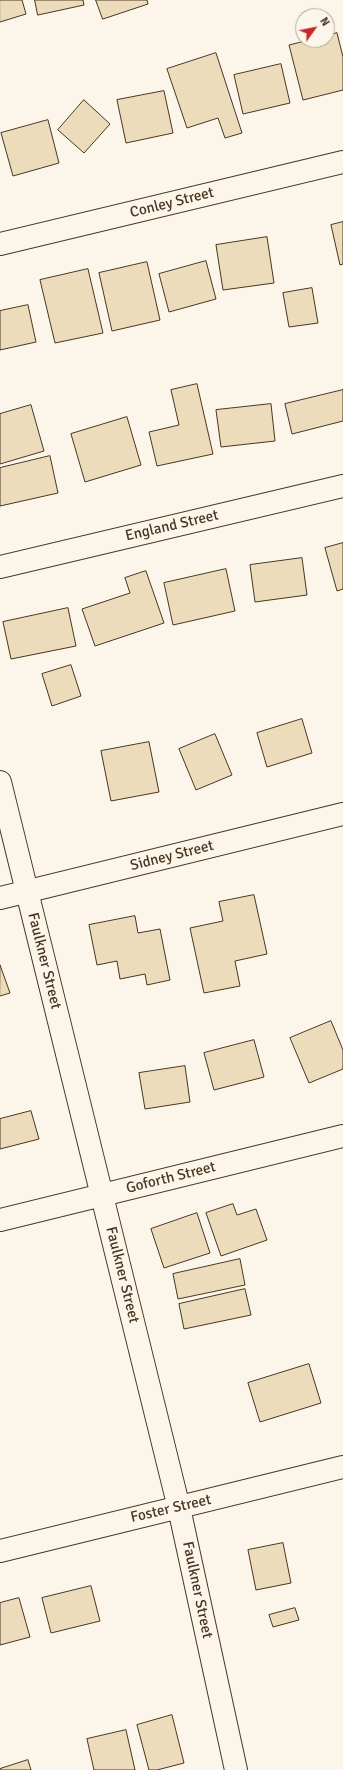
<!DOCTYPE html>
<style>
body{margin:0}
#map{position:relative;width:343px;height:1770px;overflow:hidden;background:#fbf6e9;font-family:Signika,sans-serif}
canvas{display:block}
.north{position:absolute;left:295px;top:8px;width:40px;height:40px;box-sizing:border-box;background:#fbf6e9;border:1px solid #b4a999;border-radius:50%;rotate:57deg;font-size:11px;font-weight:700;line-height:16px;text-align:center;color:#4a3520}
.north::after{content:'';display:block;margin:auto;width:14px;height:18px;background:#c62828;clip-path:polygon(50% 0,100% 100%,50% 72%,0 100%)}
</style>
<div id="map">
<canvas width="343" height="1770"></canvas>
<div class="north">N</div>
</div>
<script>
const g = document.querySelector('canvas').getContext('2d');
g.lineJoin = 'round';
function fill(path, color) {
  g.fillStyle = color;
  g.fill(path, 'evenodd');
}
function trace(path, color, width, dash) {
  g.strokeStyle = color;
  g.lineWidth = width;
  g.lineCap = dash ? 'butt' : 'round';
  g.setLineDash(dash || []);
  g.stroke(path);
}
function label(font, color, halo, rows, align = 'center') {
  g.font = font + ' Signika,sans-serif';
  g.lineWidth = 3;
  g.setLineDash([]);
  g.textBaseline = 'middle';
  g.strokeStyle = halo;
  g.fillStyle = color;
  for (const [text, x, y, turn = 0] of rows) {
    g.save();
    g.translate(x, y);
    g.rotate((+turn || 0) * Math.PI / 180);
    g.textAlign = isNaN(turn) ? turn : align;
    if (halo) g.strokeText(text, 0, 0);
    g.fillText(text, 0, 0);
    g.restore();
  }
}
const building = new Path2D(`
 M0,0H22L26,14L0,22Z
 M35,0H83L84,5L38,15Z
 M96,0H147L148,4L103,19Z
 M337,33L343,57V90L303,100L289,45L309,40H327V36Z
 M216,53L242,133L225,138L218,118L187,128L167,69Z
 M281,64L290,103L243,114L234,75Z
 M164,91L173,133L126,143L117,100Z
 M84,100L110,124L84,153L58,130Z
 M48,120L59,163L13,176L1,133Z
 M343,222V264L340,265L331,225Z
 M267,237L274,283L223,290L216,245Z
 M206,261L216,299L169,312L159,274Z
 M147,262L160,320L112,331L99,273Z
 M88,269L103,333L55,343L40,280Z
 M312,288L318,323L289,327L283,293Z
 M28,305L36,342L0,350V311Z
 M197,384L213,454L157,466L149,432L179,425L171,390Z
 M343,390V421L292,434L285,404Z
 M271,404L275,441L221,447L216,410Z
 M31,405L44,451L0,464V414Z
 M127,417L141,465L85,482L71,434Z
 M50,456L58,493L0,506V468Z
 M343,543V589L337,591L325,548Z
 M302,558L307,595L255,602L250,565Z
 M226,569L235,611L173,625L164,583Z
 M146,571L164,623L95,646L82,609L130,593L125,578Z
 M68,608L76,646L11,659L3,622Z
 M71,665L81,696L52,706L42,674Z
 M302,719L312,753L267,767L257,733Z
 M215,734L232,775L196,790L179,749Z
 M149,742L159,792L111,801L101,751Z
 M254,895L267,954L235,961L240,986L204,993L190,928L223,921L219,902Z
 M135,916L138,933L160,929L170,980L147,985L145,974L120,979L117,961L97,965L89,925Z
 M0,965L10,993L0,996Z
 M331,1021L343,1050V1069L309,1083L290,1038Z
 M254,1040L264,1077L214,1090L204,1053Z
 M185,1066L190,1102L145,1109L139,1073Z
 M31,1111L39,1139L0,1149V1119Z
 M233,1204L237,1215L256,1209L267,1240L221,1256L206,1213Z
 M197,1213L210,1253L164,1268L151,1229Z
 M240,1259L245,1285L178,1299L173,1274Z
 M245,1289L251,1315L184,1329L179,1304Z
 M309,1364L321,1403L260,1422L248,1383Z
 M283,1543L291,1583L256,1590L248,1550Z
 M91,1586L100,1621L51,1633L42,1598Z
 M19,1598L30,1637L0,1645V1603Z
 M295,1608L299,1620L273,1627L269,1615Z
 M172,1715L184,1763L157,1770H149L137,1725Z
 M126,1730L135,1770H94L87,1739Z
 M28,1760L31,1770H0V1769Z`);
fill(building, '#ecdcbc');
trace(building, '#4a3520', 1);
const minor = new Path2D(`
 M0,244L343,162
 M0,567L343,486
 M0,782L179,1508L236,1770
 M0,898L343,814
 M0,1220L343,1136
 M0,1551L343,1467`);
trace(minor, '#4a3520', 24);
trace(minor, '#fbf6e9', 22);
label('15px', '#4a3520', '#fbf6e9', [
 ["Conley Street",172,203,-14],
 ["England Street",172,526,-13],
 ["Sidney Street",172,856,-14],
 ["Faulkner Street",44,961,76],
 ["Goforth Street",171,1178,-14],
 ["Faulkner Street",122,1275,76],
 ["Foster Street",171,1509,-13],
 ["Faulkner Street",197,1590,78]
]);
</script>
